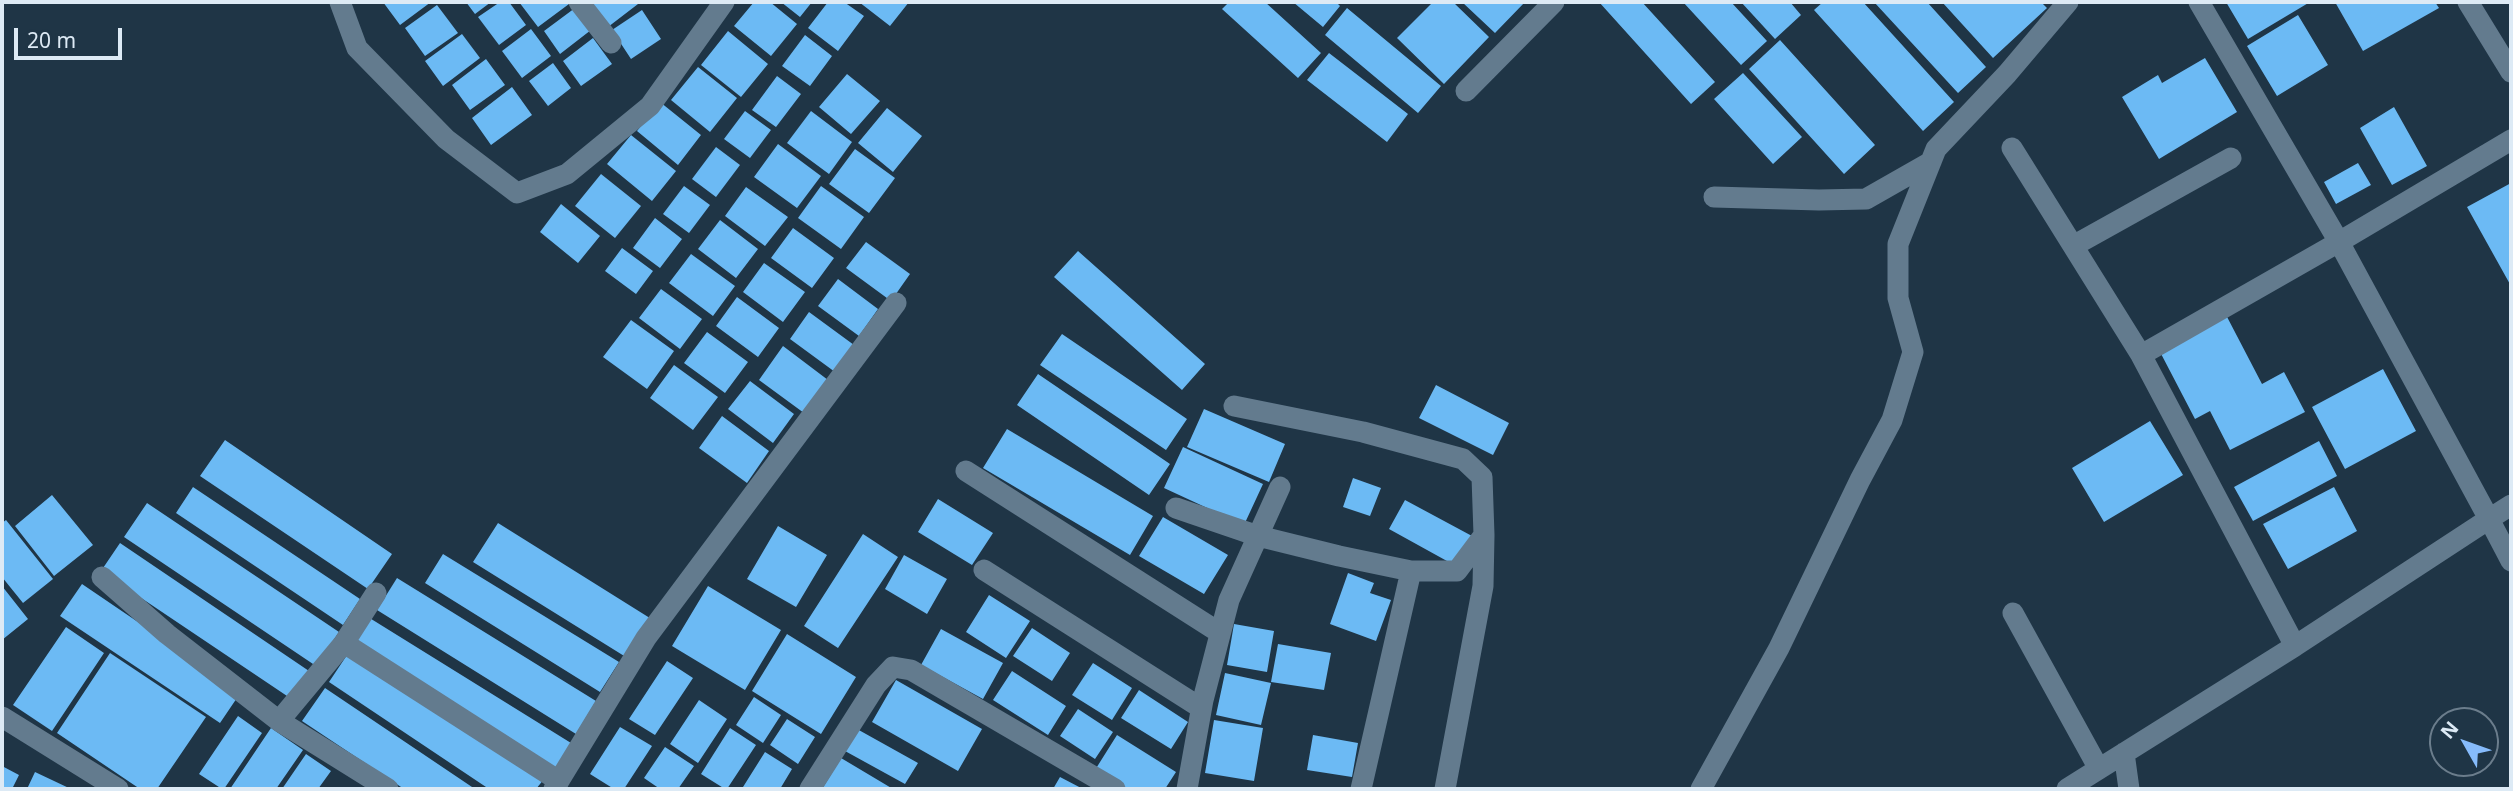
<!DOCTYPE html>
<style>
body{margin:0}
#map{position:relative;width:2513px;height:791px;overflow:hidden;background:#1f3546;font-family:"Noto Sans",sans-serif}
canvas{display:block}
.frame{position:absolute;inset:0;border:4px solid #ddeaf5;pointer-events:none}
.north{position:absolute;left:2429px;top:707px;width:70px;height:70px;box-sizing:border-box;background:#1f3546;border:2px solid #6b7d8c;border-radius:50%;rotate:310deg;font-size:19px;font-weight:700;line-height:28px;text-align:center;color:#ddeaf5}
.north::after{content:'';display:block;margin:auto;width:24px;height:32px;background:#86bbfb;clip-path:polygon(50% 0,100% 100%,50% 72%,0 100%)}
.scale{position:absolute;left:14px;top:28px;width:108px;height:32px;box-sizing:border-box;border:4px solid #ddeaf5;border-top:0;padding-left:9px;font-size:21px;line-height:24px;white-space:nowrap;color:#ddeaf5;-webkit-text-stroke:5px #1f3546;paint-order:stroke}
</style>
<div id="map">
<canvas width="2513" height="791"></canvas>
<div class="frame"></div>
<div class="north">N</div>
<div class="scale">20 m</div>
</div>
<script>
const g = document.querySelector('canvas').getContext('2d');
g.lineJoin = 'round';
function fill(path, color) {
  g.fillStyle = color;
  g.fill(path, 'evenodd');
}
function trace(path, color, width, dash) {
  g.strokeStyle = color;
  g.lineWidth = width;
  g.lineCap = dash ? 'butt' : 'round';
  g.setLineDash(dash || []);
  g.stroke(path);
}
fill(new Path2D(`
 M383,2H431L400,25Z
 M466,2H491L475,14Z
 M500,2H509L526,25L499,45L478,17Z
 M519,2H568L569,4L538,27Z
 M594,2H637L638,4L608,27L591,4Z
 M754,2H770L797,24L771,56L734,26Z
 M781,2H812L800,17Z
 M828,2H844L864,16L838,51L808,28Z
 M859,2H909L890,26Z
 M1229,2H1265L1321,53L1298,78L1222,9Z
 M1293,2H1336L1340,6L1323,27Z
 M1433,2H1453L1489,37L1444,84L1397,38Z
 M1462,2H1525L1495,33Z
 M1599,2H1642L1715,82L1691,104Z
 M1683,2H1731L1767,41L1741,65Z
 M1741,2H1790L1801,15L1775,39Z
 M1823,2H1863L1954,102L1923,131L1814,10Z
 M1874,2H1927L1986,67L1958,93Z
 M1942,2H2041L2047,8L1993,58Z
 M2226,2H2310L2248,39Z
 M2335,2H2435L2439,8L2363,51Z
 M437,5L458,33L425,56L405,28Z
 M575,8L591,30L560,54L544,31Z
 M1347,8L1441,86L1418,113L1325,35Z
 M642,10L661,39L631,59L612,30Z
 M2298,15L2328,65L2277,96L2247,46Z
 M531,29L551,56L522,78L502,51Z
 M728,31L768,64L741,97L701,65Z
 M462,34L480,58L443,86L425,61Z
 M805,35L832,56L810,86L782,66Z
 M593,38L612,64L581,86L563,61Z
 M1780,40L1875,145L1844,174L1749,69Z
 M1329,53L1408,114L1387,142L1307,80Z
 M2205,58L2237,112L2159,159L2122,97L2158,75L2162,83Z
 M486,59L505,85L470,110L452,85Z
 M553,63L571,88L548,106L529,81Z
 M698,67L737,98L710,132L671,100Z
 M1743,73L1802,137L1773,164L1714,99Z
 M847,74L880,101L851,134L819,107Z
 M777,76L801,94L776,127L752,110Z
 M512,87L532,115L491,145L472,118Z
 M660,102L701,135L678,165L637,131Z
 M2394,107L2427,166L2392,185L2360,128Z
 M887,108L922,136L893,172L858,143Z
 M745,111L771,130L750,158L724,139Z
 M811,111L852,142L829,174L787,143Z
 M631,135L676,171L652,201L607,164Z
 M778,144L821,176L797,208L754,177Z
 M716,147L740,165L716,197L692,179Z
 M855,149L895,178L869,213L829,184Z
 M2358,163L2371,185L2336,204L2324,182Z
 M601,174L641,206L615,238L575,206Z
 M2511,183V286L2467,207Z
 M684,186L710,205L689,233L663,214Z
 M821,186L864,217L841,249L798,218Z
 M746,187L788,217L765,246L725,216Z
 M561,204L600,236L578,263L540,232Z
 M655,218L682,239L660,268L633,248Z
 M720,220L758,249L736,278L698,249Z
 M793,228L834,258L812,288L771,258Z
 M866,242L910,274L891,301L846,268Z
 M622,248L653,271L636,294L605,271Z
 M1078,251L1205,364L1182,390L1054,277Z
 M691,254L735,286L713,316L669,283Z
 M764,263L805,292L783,322L743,292Z
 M838,279L878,309L859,336L818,306Z
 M661,289L702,319L680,349L639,318Z
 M737,297L779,328L758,357L716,326Z
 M809,312L854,345L835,372L790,339Z
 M2225,313L2262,384L2284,372L2305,412L2230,450L2210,411L2195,419L2158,348Z
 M631,320L674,351L647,389L603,357Z
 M707,332L748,362L725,393L684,363Z
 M1062,334L1187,419L1166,450L1040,365Z
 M783,346L828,380L804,413L759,380Z
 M674,365L718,397L693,430L650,398Z
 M2383,369L2416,431L2345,469L2312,407Z
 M1038,374L1170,464L1149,495L1017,405Z
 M750,381L794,414L773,443L728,409Z
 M1436,385L1509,423L1493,455L1419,418Z
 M1204,409L1285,444L1269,482L1187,447Z
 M722,416L769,451L747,483L699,448Z
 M2150,421L2183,475L2104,522L2072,468Z
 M1007,429L1153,516L1130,555L983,468Z
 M225,440L392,554L368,589L200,476Z
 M2319,441L2337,476L2253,521L2234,487Z
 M1183,447L1263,484L1244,525L1164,488Z
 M1353,478L1381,488L1370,516L1343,507Z
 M193,487L360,599L343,625L176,513Z
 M2334,487L2357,531L2288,569L2263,524Z
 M52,495L93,545L54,576L15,526Z
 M938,499L993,533L972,565L918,532Z
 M1405,500L1472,536L1456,566L1389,529Z
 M147,503L339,632L316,666L124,537Z
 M1163,517L1228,555L1204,594L1139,556Z
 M6,520L53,579L23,603L2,577V523Z
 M498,523L653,620L629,659L473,562Z
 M778,526L827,555L796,607L747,579Z
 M863,534L898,557L838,648L804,626Z
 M120,543L309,671L290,698L101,571Z
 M443,554L619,662L600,692L425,583Z
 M904,555L947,579L927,614L885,589Z
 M1348,573L1374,583L1370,593L1391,600L1376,641L1330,624Z
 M397,578L596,701L576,734L377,610Z
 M82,584L241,692L220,723L60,616Z
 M2,586L28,619L2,640Z
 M708,586L781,630L745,690L672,646Z
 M989,595L1030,621L1006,658L966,632Z
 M368,617L571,743L555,770L351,645Z
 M1234,624L1274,631L1267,672L1227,665Z
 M66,627L104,653L52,731L13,705Z
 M1032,628L1070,653L1052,681L1013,656Z
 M941,629L1003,663L983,699L921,665Z
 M787,634L856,677L821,734L752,691Z
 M1278,644L1331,653L1324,690L1271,682Z
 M351,649L544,779L536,789H489L329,682Z
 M110,653L206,717L157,789H140L57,733Z
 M667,661L693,678L655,735L629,719Z
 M1093,663L1132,688L1112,720L1072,695Z
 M1012,671L1066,706L1048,735L993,700Z
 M1225,673L1271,683L1261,725L1216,715Z
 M896,680L982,729L958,771L872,722Z
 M325,688L475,789H404L302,721Z
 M1139,690L1188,722L1171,749L1121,718Z
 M754,697L781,715L763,743L736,725Z
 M699,700L727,719L698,763L670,744Z
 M1078,709L1113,732L1095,759L1060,736Z
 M238,716L262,733L224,789H222L199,774Z
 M787,719L815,737L798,764L770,745Z
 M1214,720L1263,728L1254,781L1205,773Z
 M620,727L652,746L624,789H614L590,774Z
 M271,728L303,750L276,789H230Z
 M730,728L756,745L727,789H725L701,774Z
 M857,729L918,763L905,784L845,751Z
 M1117,735L1176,772L1165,789H1125L1095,770Z
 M1313,735L1358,743L1352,777L1307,770Z
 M665,747L694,766L678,789H660L644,778Z
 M765,752L792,769L780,789H746L743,787Z
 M306,754L331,771L318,789H282Z
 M841,758L893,789H822Z
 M2,766L19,775L12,789H2Z
 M35,772L71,789H27Z
 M1060,777L1083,789H1053Z`), '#6cbaf4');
trace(new Path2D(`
 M340,2L357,48L446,139L517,193L567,174L650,106L724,2
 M579,2L611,43
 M2199,2L2339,242L2141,355L2295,646L2489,519L2511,561
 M2468,2L2511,72
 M1466,91L1554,2
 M2511,140L2339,242L2489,519L2511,505
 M2012,148L2141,355
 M1714,197L1819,200L1866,199L1931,162
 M2073,246L2231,158
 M966,471L1220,633
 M1176,508L1258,536L1339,556L1411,571H1457L1484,535L1482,477L1463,459L1363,432L1234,406
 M984,570L1201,708
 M102,577L167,634L279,721L344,643L376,593
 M2013,613L2099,769
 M344,643L559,781
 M2,717L118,789
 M279,721L388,789
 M2124,753L2129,789
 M554,789L646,638L896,303
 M810,789L876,685L893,667L911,670L1115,789
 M1187,789L1203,700L1229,600L1280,487
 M1361,789L1411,571
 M1445,789L1483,586L1484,535
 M1701,789L1779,648L1860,480L1892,420L1913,352L1898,298V244L1936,149L2007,74L2068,2
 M2067,789L2295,646`), '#637b8e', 21);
</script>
